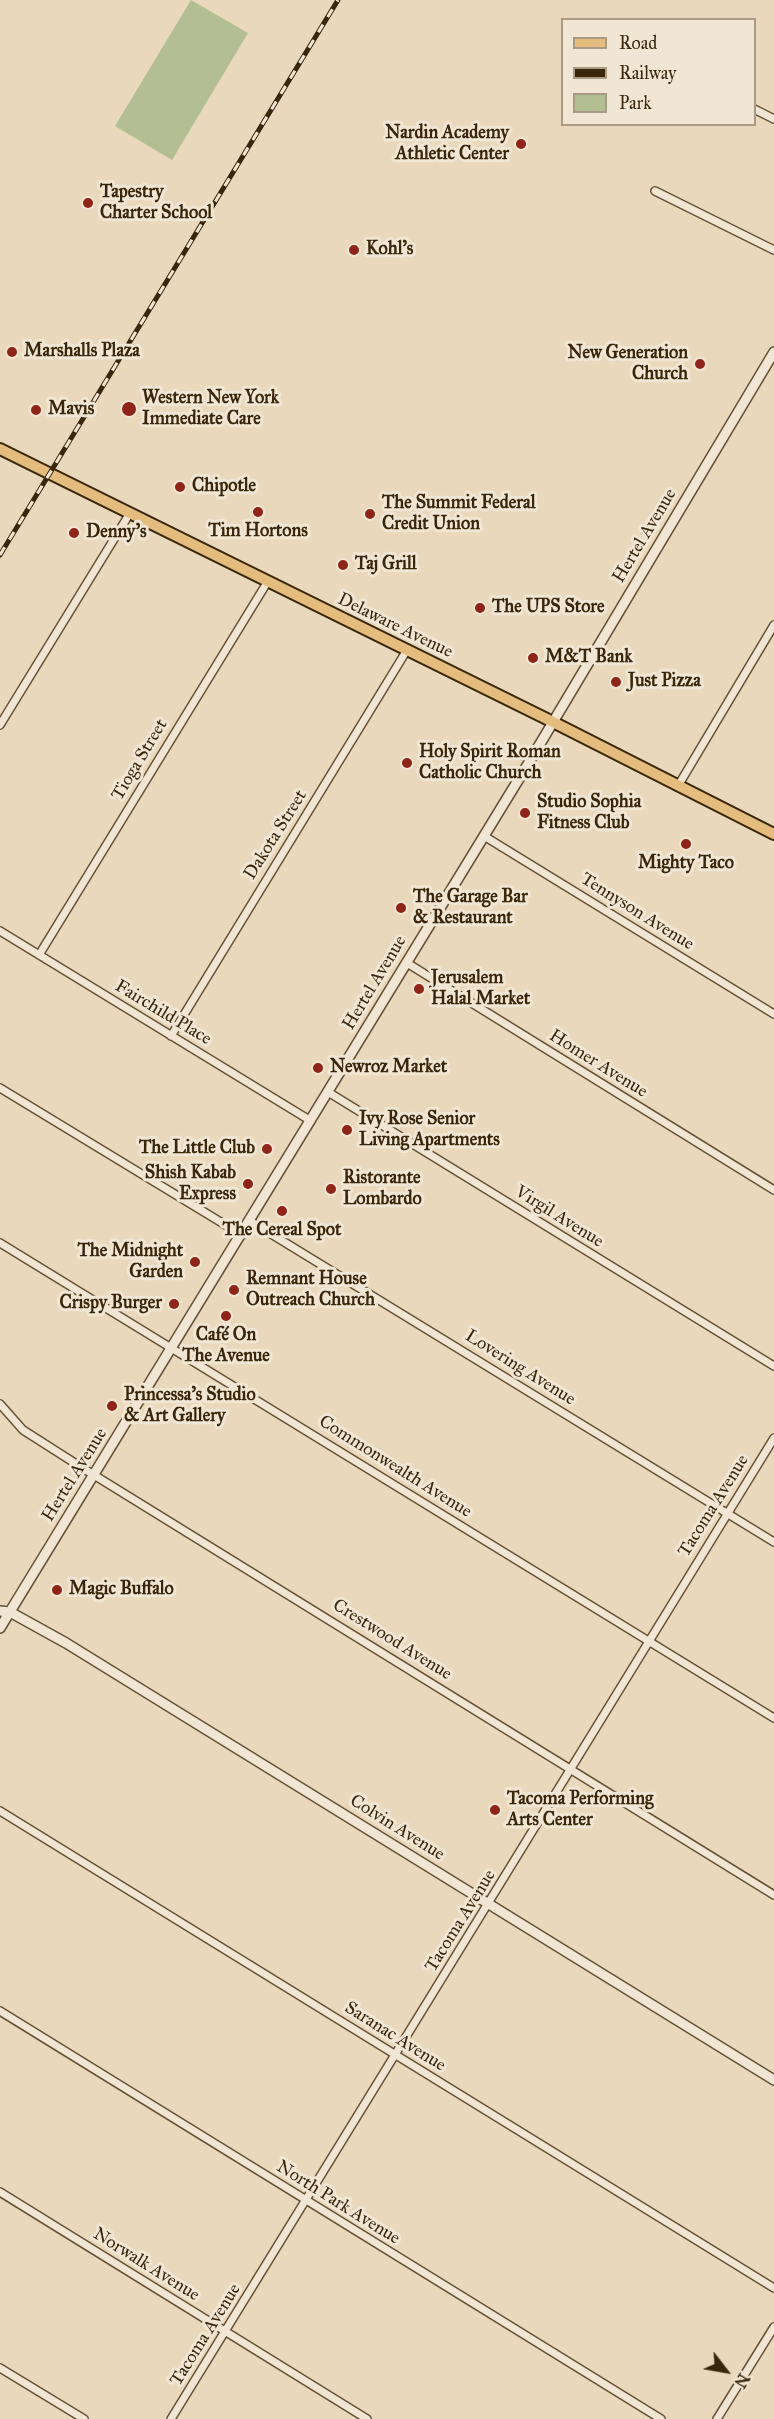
<!DOCTYPE html>
<meta charset="utf-8">
<style>
body{margin:0}
#map{position:relative;width:774px;height:2419px;overflow:hidden;background:#e9d8bb;font-family:"IM FELL Great Primer",serif}
canvas{display:block}
.legend{position:absolute;left:561px;top:18px;width:195px;height:108px;box-sizing:border-box;background:#f1e6d3;border:2px solid #a89a83;margin:0;padding:8px 10px;list-style:none;font-size:18px;color:#3a270b}
.legend li{display:flex;align-items:center;gap:12px;height:30px}
.legend b{width:30px;border:2px solid #a89a83}
.north{position:absolute;left:696px;top:2341px;width:60px;height:60px;-webkit-text-stroke:4px #f1e6d3;paint-order:stroke;rotate:121deg;font-size:16px;font-weight:700;line-height:24px;text-align:center;color:#3a270b}
.north::after{content:'';display:block;margin:auto;width:21px;height:27px;background:#3a270b;clip-path:polygon(50% 0,100% 100%,50% 72%,0 100%)}
</style>
<div id="map">
<canvas width="774" height="2419"></canvas>
<ul class="legend">
<li><b style="height:8px;background:#e4bc7e"></b>Road</li>
<li><b style="height:8px;background:#3a270b"></b>Railway</li>
<li><b style="height:16px;background:#b3bf93"></b>Park</li>
</ul>
<div class="north">N</div>
</div>
<script>
const g = document.querySelector('canvas').getContext('2d');
g.lineJoin = 'round';
function fill(path, color) {
  g.fillStyle = color;
  g.fill(path, 'evenodd');
}
function trace(path, color, width, dash) {
  g.strokeStyle = color;
  g.lineWidth = width;
  g.lineCap = dash ? 'butt' : 'round';
  g.setLineDash(dash || []);
  g.stroke(path);
}
function label(font, color, halo, rows, align = 'center') {
  g.font = font + ' "IM FELL Great Primer",serif';
  g.lineWidth = 6;
  g.setLineDash([]);
  g.textBaseline = 'middle';
  g.strokeStyle = halo;
  g.fillStyle = color;
  for (const [text, x, y, turn = 0] of rows) {
    g.save();
    g.translate(x, y);
    g.rotate((+turn || 0) * Math.PI / 180);
    g.textAlign = isNaN(turn) ? turn : align;
    if (halo) g.strokeText(text, 0, 0);
    g.fillText(text, 0, 0);
    g.restore();
  }
}
fill(new Path2D(`
 M191,0L248,33L172,160L115,126Z`), '#b3bf93');
const minor = new Path2D(`
 M754,109L774,119
 M655,191L774,250
 M0,725L130,513
 M678,786L774,625
 M484,836L774,1014
 M0,931L311,1121
 M39,955L268,581
 M407,963L774,1190
 M171,1036L407,650
 M0,1088L242,1235
 M328,1092L774,1366
 M250,1221L774,1542
 M0,1243L774,1718
 M0,1404L23,1430L81,1467L774,1895
 M0,1811L774,2288
 M0,2011L661,2419
 M0,2192L367,2419
 M0,2368L84,2419
 M171,2419L774,1438
 M717,2419L774,2327`);
const tertiary = new Path2D(`
 M0,1611L10,1612L66,1643L774,2080
 M0,1628L528,764L774,352`);
const primary = new Path2D(`
 M0,449L553,722L774,834`);
trace(minor, '#665337', 10);
trace(tertiary, '#665337', 12);
trace(primary, '#3a270b', 14);
trace(minor, '#f1e6d3', 7);
trace(tertiary, '#f1e6d3', 9);
trace(primary, '#e4bc7e', 10);
const rail = new Path2D(`
 M0,555L338,0`);
trace(rail, '#3a270b', 5);
trace(rail, '#f1e6d3', 3, [9]);
for (const [x, y, r, color] of [
 [521,144,6,"#8f2418"],
 [88,203,6,"#8f2418"],
 [354,250,6,"#8f2418"],
 [12,352,6,"#8f2418"],
 [700,364,6,"#8f2418"],
 [129,409,8,"#8f2418"],
 [36,410,6,"#8f2418"],
 [180,487,6,"#8f2418"],
 [258,512,6,"#8f2418"],
 [370,514,6,"#8f2418"],
 [74,533,6,"#8f2418"],
 [343,565,6,"#8f2418"],
 [480,608,6,"#8f2418"],
 [533,658,6,"#8f2418"],
 [616,682,6,"#8f2418"],
 [407,763,6,"#8f2418"],
 [525,813,6,"#8f2418"],
 [686,844,6,"#8f2418"],
 [401,908,6,"#8f2418"],
 [419,989,6,"#8f2418"],
 [318,1068,6,"#8f2418"],
 [347,1130,6,"#8f2418"],
 [267,1149,6,"#8f2418"],
 [248,1184,6,"#8f2418"],
 [331,1189,6,"#8f2418"],
 [282,1211,6,"#8f2418"],
 [195,1262,6,"#8f2418"],
 [234,1290,6,"#8f2418"],
 [174,1304,6,"#8f2418"],
 [226,1316,6,"#8f2418"],
 [112,1406,6,"#8f2418"],
 [57,1590,6,"#8f2418"],
 [495,1810,6,"#8f2418"]
]) {
  const dot = new Path2D();
  dot.arc(x, y, r, 0, 2 * Math.PI);
  g.fillStyle = color;
  g.fill(dot);
  trace(dot, '#f1e6d3', 2);
}
label('bold 18px', '#3a270b', '#f1e6d3', [
 ["Nardin Academy",509,134,"right"],
 ["Athletic Center",509,155,"right"],
 ["Tapestry",100,193],
 ["Charter School",100,214],
 ["Kohl's",366,250],
 ["Marshalls Plaza",24,352],
 ["New Generation",688,354,"right"],
 ["Church",688,375,"right"],
 ["Western New York",142,399],
 ["Immediate Care",142,420],
 ["Mavis",48,410],
 ["Chipotle",192,487],
 ["The Summit Federal",382,504],
 ["Credit Union",382,525],
 ["Tim Hortons",258,532,"center"],
 ["Denny's",86,533],
 ["Taj Grill",355,565],
 ["The UPS Store",492,608],
 ["M&T Bank",545,658],
 ["Just Pizza",628,682],
 ["Holy Spirit Roman",419,753],
 ["Catholic Church",419,774],
 ["Studio Sophia",537,803],
 ["Fitness Club",537,824],
 ["Mighty Taco",686,864,"center"],
 ["The Garage Bar",413,898],
 ["& Restaurant",413,919],
 ["Jerusalem",431,979],
 ["Halal Market",431,1000],
 ["Newroz Market",330,1068],
 ["Ivy Rose Senior",359,1120],
 ["Living Apartments",359,1141],
 ["The Little Club",255,1149,"right"],
 ["Shish Kabab",236,1174,"right"],
 ["Express",236,1195,"right"],
 ["Ristorante",343,1179],
 ["Lombardo",343,1200],
 ["The Cereal Spot",282,1231,"center"],
 ["The Midnight",183,1252,"right"],
 ["Garden",183,1273,"right"],
 ["Remnant House",246,1280],
 ["Outreach Church",246,1301],
 ["Crispy Burger",162,1304,"right"],
 ["Café On",226,1336,"center"],
 ["The Avenue",226,1357,"center"],
 ["Princessa's Studio",124,1396],
 ["& Art Gallery",124,1417],
 ["Magic Buffalo",69,1590],
 ["Tacoma Performing",507,1800],
 ["Arts Center",507,1821]
], 'left');
label('18px', '#3a270b', '#f1e6d3', [
 ["Hertel Avenue",645,536,-59],
 ["Delaware Avenue",395,626,26],
 ["Tioga Street",140,760,-59],
 ["Dakota Street",276,835,-58],
 ["Tennyson Avenue",637,912,32],
 ["Hertel Avenue",375,983,-59],
 ["Fairchild Place",163,1013,31],
 ["Homer Avenue",598,1064,32],
 ["Virgil Avenue",559,1217,32],
 ["Lovering Avenue",520,1368,32],
 ["Commonwealth Avenue",395,1467,32],
 ["Hertel Avenue",75,1475,-58],
 ["Tacoma Avenue",714,1506,-58],
 ["Crestwood Avenue",392,1640,32],
 ["Colvin Avenue",397,1828,32],
 ["Tacoma Avenue",461,1921,-58],
 ["Saranac Avenue",395,2037,32],
 ["North Park Avenue",338,2203,32],
 ["Norwalk Avenue",146,2265,32],
 ["Tacoma Avenue",206,2335,-58]
]);
</script>
